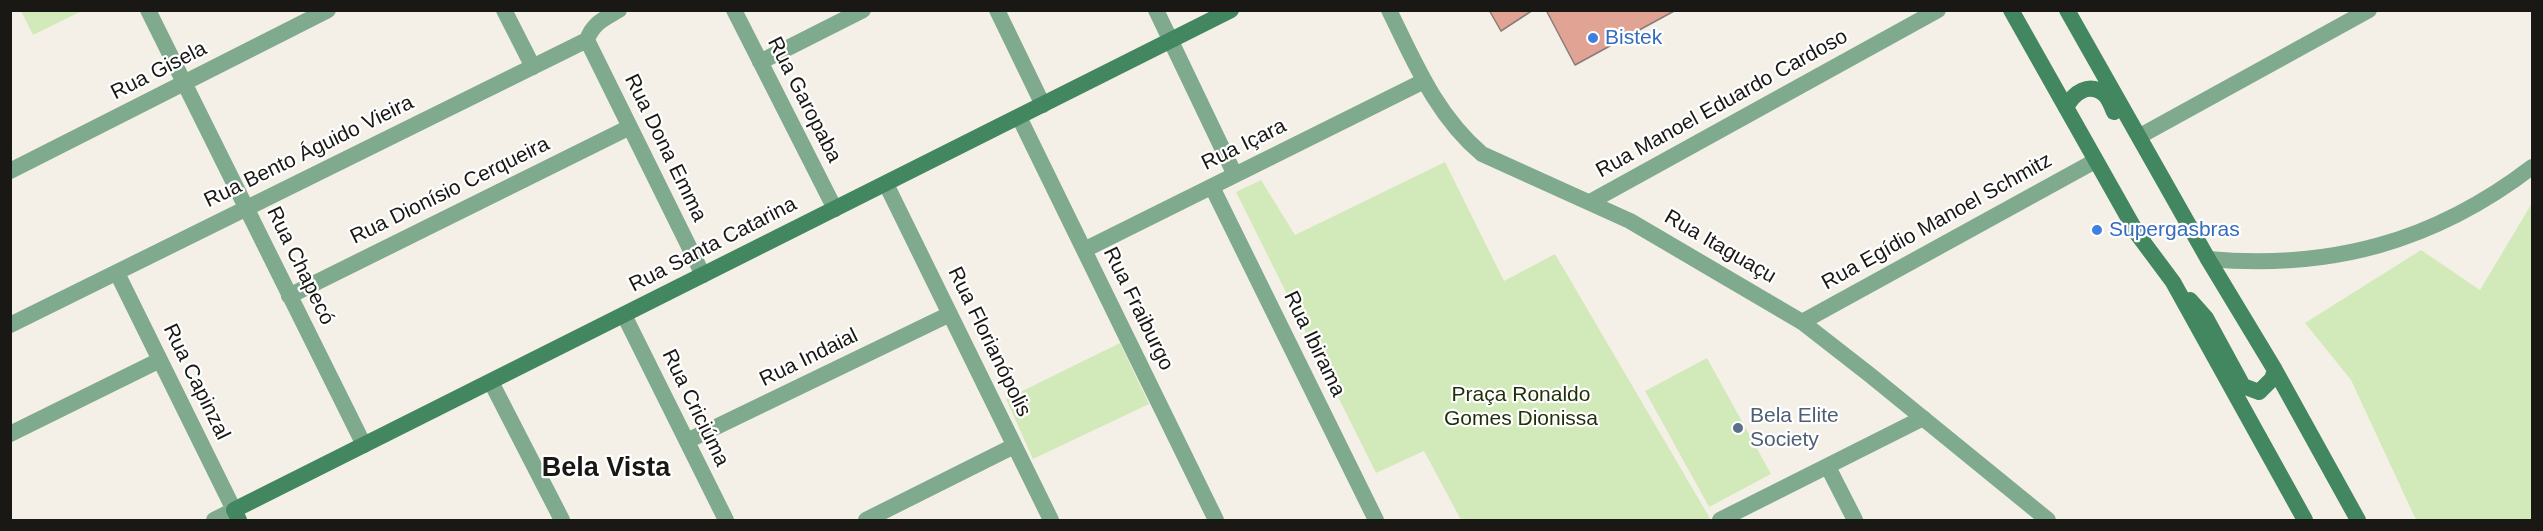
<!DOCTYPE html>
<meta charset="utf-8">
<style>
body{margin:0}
#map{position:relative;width:2543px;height:531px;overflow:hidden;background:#f5f0e7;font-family:Arial,sans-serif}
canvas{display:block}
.frame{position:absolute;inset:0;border:12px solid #191815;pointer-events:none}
</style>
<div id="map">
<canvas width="2543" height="531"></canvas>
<div class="frame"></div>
</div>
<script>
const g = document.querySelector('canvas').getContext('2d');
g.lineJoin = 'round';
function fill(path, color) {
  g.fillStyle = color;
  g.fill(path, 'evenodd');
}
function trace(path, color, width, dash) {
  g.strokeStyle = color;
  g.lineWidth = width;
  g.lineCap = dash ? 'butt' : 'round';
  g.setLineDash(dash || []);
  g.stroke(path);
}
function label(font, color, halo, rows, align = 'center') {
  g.font = font + ' Arial,sans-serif';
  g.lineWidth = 4.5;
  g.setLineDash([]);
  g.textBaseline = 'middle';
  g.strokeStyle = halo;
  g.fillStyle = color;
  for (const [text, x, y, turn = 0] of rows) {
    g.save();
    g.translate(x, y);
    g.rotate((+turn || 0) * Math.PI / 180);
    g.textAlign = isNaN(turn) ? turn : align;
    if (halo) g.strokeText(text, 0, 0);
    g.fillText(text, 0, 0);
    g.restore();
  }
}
fill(new Path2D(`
 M21,11H82L33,35Z
 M1445,162L1504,281L1555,254L1711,520H1461L1424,451L1376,473L1236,192L1261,180L1295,235Z
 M2532,203V520H2416L2351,380L2305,323L2421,250L2480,290Z
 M1120,343L1149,404L1033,459L1006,399Z
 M1707,358L1771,474L1709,507L1645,391Z`), '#d2eaba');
const building = new Path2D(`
 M1489,10H1533L1501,31Z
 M1546,10H1676L1575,65Z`);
fill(building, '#e1a393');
trace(building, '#867c79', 1.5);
trace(new Path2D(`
 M148,10L364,445
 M504,10L533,67
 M734,10L835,209
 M997,10L1043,105
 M1156,10L1235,175
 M587,40L703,275
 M760,62L863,10
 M1019,117L1216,520
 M2140,136L2369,10
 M10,171L328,10
 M886,184L1051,520
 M1212,187L1376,520
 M1590,202L1938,10
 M1084,250L1424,81
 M2208,259C2330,270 2434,242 2532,167
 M117,273L234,510L214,520
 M289,296L630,127
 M624,315L726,520
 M1802,322L2095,161
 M10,325L587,40C593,23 604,19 619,10
 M491,382L562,520
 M10,434L160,360
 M687,441L950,314
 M1828,467L1855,520
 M866,520L1014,446
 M1720,520L1923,418`), '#7faa8e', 16);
trace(new Path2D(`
 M1389,10C1415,63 1436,115 1482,154L1630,221L1802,322L1870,375L2048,520`), '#7faa8e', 16);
trace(new Path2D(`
 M2011,10L2138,235L2173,282L2305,520
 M2067,10L2208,259L2275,370L2358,520
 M2066,108C2073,93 2089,81 2105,95C2109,99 2112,107 2114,112
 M2190,300L2206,318L2243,386L2259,392L2272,379L2275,370
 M239,520L234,510L1231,10`), '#438760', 16);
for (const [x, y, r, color] of [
 [1593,38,6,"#3f7fe0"],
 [2097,230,6,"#3f7fe0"],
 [1738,428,6,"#5c6f8a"]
]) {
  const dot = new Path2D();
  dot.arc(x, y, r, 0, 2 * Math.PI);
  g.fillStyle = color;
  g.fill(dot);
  trace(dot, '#fff', 2);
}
label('21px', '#366cbe', '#fff', [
 ["Bistek",1605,38],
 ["Supergasbras",2109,230]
], 'left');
label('21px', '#191815', '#fff', [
 ["Rua Gisela",159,71,-27],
 ["Rua Garopaba",804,100,63],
 ["Rua Manoel Eduardo Cardoso",1722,104,-29],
 ["Rua Içara",1244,145,-26],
 ["Rua Dona Emma",665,148,64],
 ["Rua Bento Águido Vieira",309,152,-26],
 ["Rua Dionísio Cerqueira",450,191,-26],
 ["Rua Egídio Manoel Schmitz",1937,222,-29],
 ["Rua Santa Catarina",713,245,-27],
 ["Rua Itaguaçu",1720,247,30],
 ["Rua Chapecó",300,266,64],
 ["Rua Fraiburgo",1138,309,64],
 ["Rua Florianópolis",989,342,64],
 ["Rua Ibirama",1314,344,64],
 ["Rua Indaial",809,358,-26],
 ["Rua Capinzal",196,382,64],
 ["Rua Criciúma",695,408,64]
]);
label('21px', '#1f2f07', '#fff', [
 ["Praça Ronaldo",1521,395],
 ["Gomes Dionissa",1521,419]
]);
label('21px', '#4e5e75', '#fff', [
 ["Bela Elite",1750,416],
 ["Society",1750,440]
], 'left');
label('bold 27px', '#191815', '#fff', [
 ["Bela Vista",606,469]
]);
</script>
